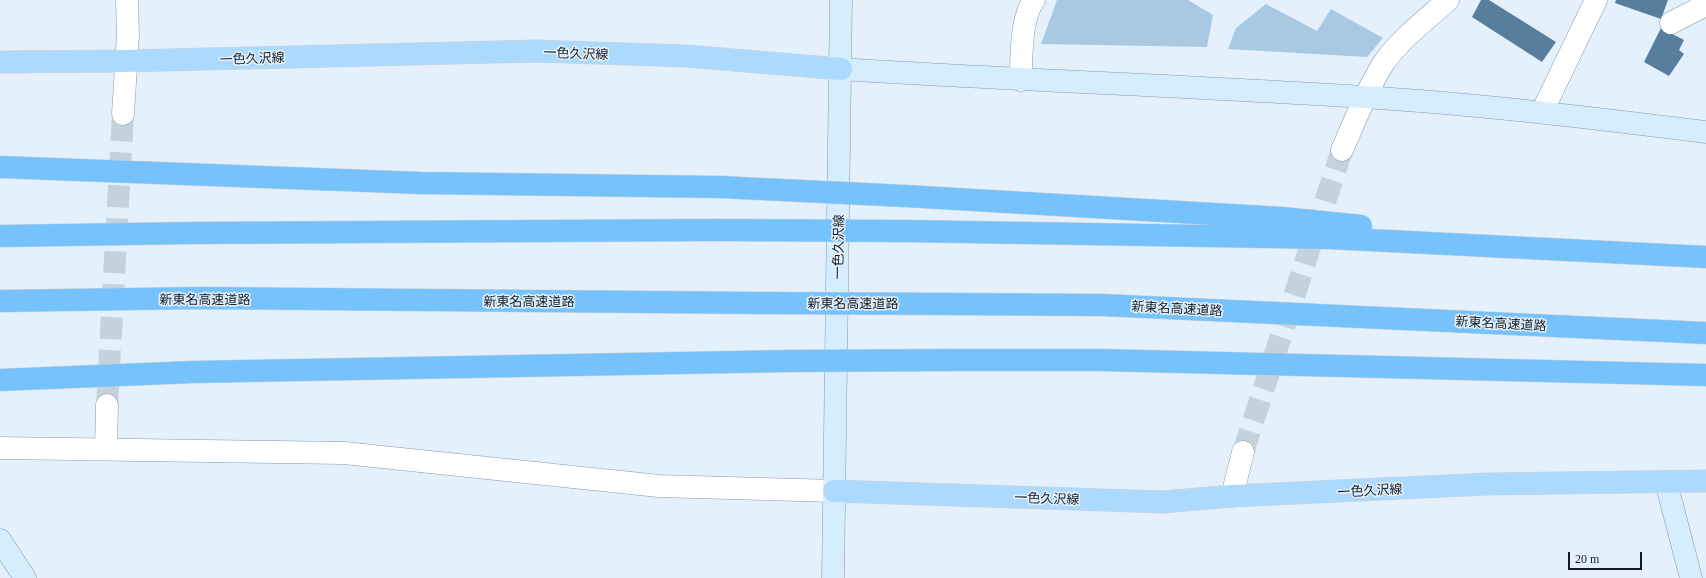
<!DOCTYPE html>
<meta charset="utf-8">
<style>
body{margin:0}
#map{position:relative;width:1706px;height:578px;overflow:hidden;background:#e4f1fc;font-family:Georgia,serif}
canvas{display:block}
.scale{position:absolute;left:1568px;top:552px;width:74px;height:18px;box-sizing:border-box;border:2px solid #131b21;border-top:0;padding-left:5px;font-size:12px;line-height:14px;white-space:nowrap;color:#131b21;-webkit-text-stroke:3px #e4f1fc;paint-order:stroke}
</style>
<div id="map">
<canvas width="1706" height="578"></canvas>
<div class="scale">20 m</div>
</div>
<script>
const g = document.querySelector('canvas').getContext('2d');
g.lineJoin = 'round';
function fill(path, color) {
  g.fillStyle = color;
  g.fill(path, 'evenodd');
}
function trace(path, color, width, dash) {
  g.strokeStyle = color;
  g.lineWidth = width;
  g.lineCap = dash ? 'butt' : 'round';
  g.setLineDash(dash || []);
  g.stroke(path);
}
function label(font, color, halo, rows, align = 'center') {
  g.font = font + ' Georgia,"Noto Sans JP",serif';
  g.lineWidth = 3;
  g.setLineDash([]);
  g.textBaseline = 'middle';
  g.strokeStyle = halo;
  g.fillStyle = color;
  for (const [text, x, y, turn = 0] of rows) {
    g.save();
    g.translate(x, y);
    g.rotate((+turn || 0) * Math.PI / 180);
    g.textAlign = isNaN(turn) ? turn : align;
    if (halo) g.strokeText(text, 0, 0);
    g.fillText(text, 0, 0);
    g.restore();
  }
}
fill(new Path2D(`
 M1057,0H1188L1213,15L1207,47L1041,44Z
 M1266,4L1317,31L1331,9L1383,38L1367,57L1228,49L1236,28Z`), '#a9c8e1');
fill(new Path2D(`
 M1481,0H1489L1556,42L1542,62L1472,17Z
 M1616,0H1668L1661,19L1615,3Z
 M1661,28L1684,40L1679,50L1684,54L1669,76L1644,62Z`), '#577e9c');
trace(new Path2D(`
 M107,405L123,114
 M1243,452L1342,150`), '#c5d1db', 22, [22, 11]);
const street = new Path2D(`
 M1671,23L1706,5
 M1021,80C1021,58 1021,17 1034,0
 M1542,112L1596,0
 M123,114L128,35L127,0
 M1342,150C1355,121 1366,91 1383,64C1399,40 1427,19 1448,0
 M0,448L344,453L659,486L834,491
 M106,449L107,405
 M1232,496L1243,452`);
const secondary = new Path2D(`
 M841,69C1015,80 1189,86 1363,97C1478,104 1592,118 1706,132
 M1666,482L1691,578
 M0,540L25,578
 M833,578L841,0`);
const primary = new Path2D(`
 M0,62L125,61L536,51L686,56L841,69
 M834,491L1163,502L1232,496L1487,484L1706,481`);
const highway = new Path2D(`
 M0,167L420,183L720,187
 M905,196L1282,218L1361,226
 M904,231L1329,238L1706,257
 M0,236L195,233L714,230
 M0,301L201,298L761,303
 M953,304L1102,305L1706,333
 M952,360H1101L1706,375
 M0,380L193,372L790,361`);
trace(street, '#8599aa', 23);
trace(secondary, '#8599aa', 23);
trace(primary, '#d0d1d3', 23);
trace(highway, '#d0d1d3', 23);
trace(street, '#fff', 22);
trace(secondary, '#d6edfe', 22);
trace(primary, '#acdafe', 22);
trace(highway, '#75c2fd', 22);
const highwayBridge = new Path2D(`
 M720,187L905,196
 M714,230L904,231
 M761,303L953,304
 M790,361L952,360`);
trace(highwayBridge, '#d0d1d3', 23, []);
trace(highwayBridge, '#75c2fd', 22);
label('13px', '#131b21', '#e4f1fc', [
 ["一色久沢線",576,53,2],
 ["一色久沢線",252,58,-2],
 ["一色久沢線",838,247,-89],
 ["新東名高速道路",205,299],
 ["新東名高速道路",529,301],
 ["新東名高速道路",853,303],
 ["新東名高速道路",1177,308,3],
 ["新東名高速道路",1501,323,3],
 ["一色久沢線",1370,490,-3],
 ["一色久沢線",1047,498,2]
]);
</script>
